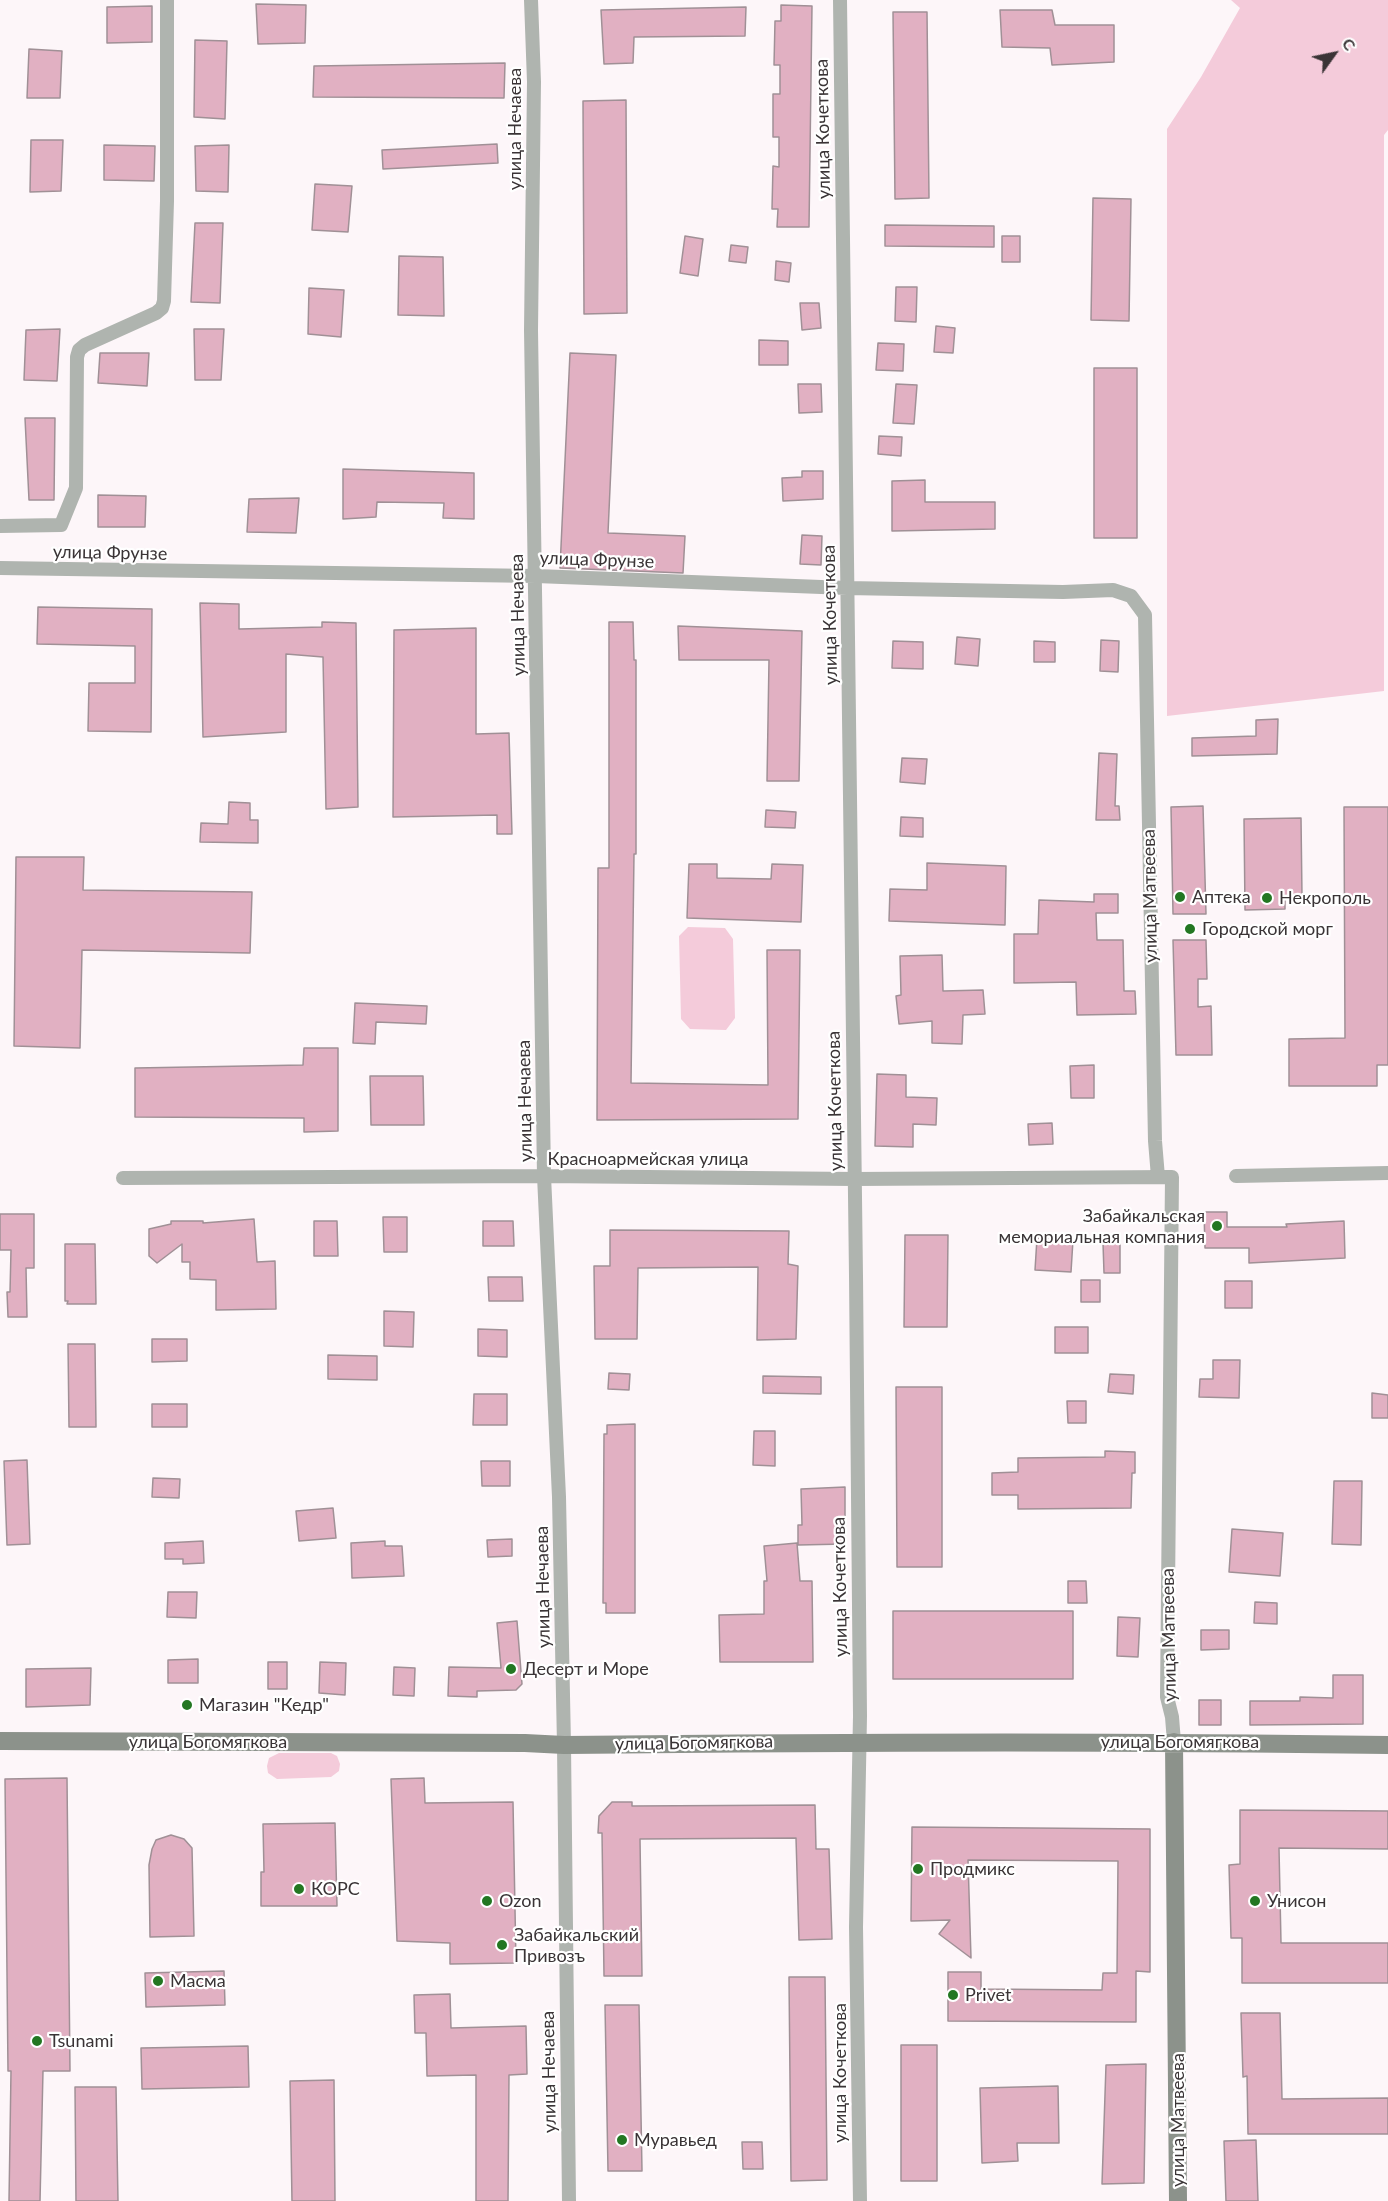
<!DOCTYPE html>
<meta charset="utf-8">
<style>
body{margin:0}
#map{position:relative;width:1388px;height:2201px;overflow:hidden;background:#fdf6f9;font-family:Lato,sans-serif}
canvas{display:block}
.north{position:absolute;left:1304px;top:24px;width:60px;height:60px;-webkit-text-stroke:4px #fff;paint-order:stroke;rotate:57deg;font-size:16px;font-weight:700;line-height:24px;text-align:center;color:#3a3436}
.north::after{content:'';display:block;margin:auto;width:21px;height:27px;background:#3a3436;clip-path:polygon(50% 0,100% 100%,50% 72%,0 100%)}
</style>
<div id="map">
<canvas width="1388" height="2201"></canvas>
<div class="north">С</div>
</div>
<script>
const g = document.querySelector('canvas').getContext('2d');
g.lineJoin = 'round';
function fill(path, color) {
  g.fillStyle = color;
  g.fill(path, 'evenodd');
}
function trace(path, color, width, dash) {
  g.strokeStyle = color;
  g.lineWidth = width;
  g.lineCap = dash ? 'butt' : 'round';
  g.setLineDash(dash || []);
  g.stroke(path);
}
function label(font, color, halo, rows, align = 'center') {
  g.font = font + ' Lato,sans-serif';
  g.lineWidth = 4.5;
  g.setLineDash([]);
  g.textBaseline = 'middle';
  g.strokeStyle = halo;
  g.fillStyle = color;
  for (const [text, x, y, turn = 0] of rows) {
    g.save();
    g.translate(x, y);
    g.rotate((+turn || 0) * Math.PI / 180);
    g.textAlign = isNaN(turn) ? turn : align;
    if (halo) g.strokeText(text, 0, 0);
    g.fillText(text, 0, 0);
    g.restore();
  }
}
fill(new Path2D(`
 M1231,0H1388V130L1384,135V691L1167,716V129L1201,77L1240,8Z
 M688,927L725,928L733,939L735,1018L726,1030L690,1029L681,1019L679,936Z
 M279,1753H331L337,1756L340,1764L339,1771L331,1777L277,1779L268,1773L267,1766L269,1758Z`), '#f4cbda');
const building = new Path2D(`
 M256,4L306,5L305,43L258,44Z
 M781,5L812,6L809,227H777L778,209H772L773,166L779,167V137H773V94H780V65H774L775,21H781Z
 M152,6V42L107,43V7Z
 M746,7L745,36L634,37L633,63L604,64L601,10Z
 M1000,10H1052L1055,25H1114V62L1052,65L1050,48L1002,47Z
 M893,12H927L929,198L895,199Z
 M195,40L227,41L225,119L194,117Z
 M29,49L62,51L60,98H27Z
 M505,63L504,98L313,97L314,66Z
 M626,100L627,313L584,314L583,101Z
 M31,140H63L61,191L30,192Z
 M497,144L498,163L383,169L382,150Z
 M104,145L155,146L154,181L104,180Z
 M229,145L228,192L196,191L195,146Z
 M315,184L352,186L348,232L312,230Z
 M1093,198L1131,199L1129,321L1091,320Z
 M195,223H223L220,303L191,302Z
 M885,225L994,226V247L885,246Z
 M685,236L703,239L698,276L680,273Z
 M1002,236H1020V262H1002Z
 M731,245L748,247L746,263L729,261Z
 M399,256L443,257L444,316L398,315Z
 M776,261L791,263L789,282L775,280Z
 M896,287H917L916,322L895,321Z
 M309,288L344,290L341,337L308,334Z
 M800,303H819L821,328L802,330Z
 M936,326L955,328L953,353L934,352Z
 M60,329L57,381L24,380L26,330Z
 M194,329H224L221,380H195Z
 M759,340L788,341V365H759Z
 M878,343L904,344L903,371L876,370Z
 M100,353H149L147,386L98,383Z
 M570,353L616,355L608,533L685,536L683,573L560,568Z
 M1094,368H1137V538H1094Z
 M798,384H821L822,412L799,413Z
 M896,384L917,385L914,424L893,423Z
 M25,418H55L54,500H29Z
 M879,436L902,437L901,456L878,454Z
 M343,469L474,473V519L443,518L444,503L377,502L376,517L343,519Z
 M802,471H823V499L783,501L782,478L802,477Z
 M925,480V502H995V529L892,531V481Z
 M98,495L146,496L145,527H98Z
 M299,498L296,533L247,532L249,499Z
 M802,535L822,536L821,565L800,564Z
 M200,603L239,604V629L322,627V622L356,623L358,807L326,809L323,657L286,654V732L203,737Z
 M38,607L152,609L151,732L88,731L89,683H135V646L37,644Z
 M609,622H633L634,660H636V854H634L631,1083L768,1085L767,950H800L798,1119L597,1120L598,868H609Z
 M678,626L802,631L799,781H767L769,660H679Z
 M476,628V734L509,733L512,834H497V815L393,817L394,630Z
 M957,637L980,639L978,666L955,664Z
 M1101,640L1119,641L1118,672L1100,671Z
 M893,641L923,642V669L892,668Z
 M1034,641L1055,642V662H1034Z
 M1278,719L1277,754L1192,756V738L1256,736V720Z
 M1099,753L1117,754L1115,806H1119L1120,820H1096Z
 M902,758L927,759L925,784L900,782Z
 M229,802L250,803V820H258V843L200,842L201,823L228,824Z
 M1203,806L1206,914H1173L1171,807Z
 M1344,807H1388V1065H1377V1086H1289V1039L1345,1038Z
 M766,810L796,812L795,828L765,827Z
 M901,817L923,818V837L900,836Z
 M1301,818L1302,896H1285V909L1245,910L1244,819Z
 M16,857H84L83,890L252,892L250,953L82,950L80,1048L14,1046Z
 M927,863L1006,866L1005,925L889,921L890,889L927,890Z
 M689,864H717V878L771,879L772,864L803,865L801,922L687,918Z
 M1094,894H1118V913H1096L1097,940H1123L1124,991H1135L1136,1014L1077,1015L1076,982L1014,983V934H1038L1039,900L1094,902Z
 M1173,940H1206L1207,979H1198V1007L1211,1006L1212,1055H1176Z
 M942,955L943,991L983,990L985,1014L963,1015L962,1044L932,1043V1021L899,1024L896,996L901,995L900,956Z
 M355,1003L427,1006L426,1024L376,1022L375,1044L353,1043Z
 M304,1048H338V1131L304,1132V1118L135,1117V1068L303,1065Z
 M1094,1065V1098H1071L1070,1066Z
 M877,1074L906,1075V1097L937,1098L936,1125L913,1124V1147L875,1146Z
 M370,1076H423L424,1125H371Z
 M1052,1123L1053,1144L1029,1145L1028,1124Z
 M1204,1212H1227V1227H1287L1286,1224L1344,1221L1345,1258L1249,1263V1248H1205Z
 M0,1214H34V1268H26L27,1317H8L7,1292H10L11,1250H0Z
 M383,1217H407V1252H384Z
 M254,1219L257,1262L275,1261L276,1309L216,1310V1280L190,1279V1262H182V1244L157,1263L149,1256V1229L171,1224V1221H203V1223Z
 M314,1221H337L338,1256H314Z
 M483,1221H513L514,1246H483Z
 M610,1230L789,1231L788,1264L798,1266L796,1339L757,1340L758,1267L638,1268L637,1339H595L594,1266H610Z
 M905,1235H948L947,1327H904Z
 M1037,1238L1073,1240L1071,1272L1035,1270Z
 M1103,1243H1120V1273H1104Z
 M65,1244H95L96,1304H67L68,1301H65Z
 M488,1277H522L523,1301H489Z
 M1081,1280H1100V1302H1081Z
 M1225,1281H1252V1308H1225Z
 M384,1311L414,1312L413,1347L384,1346Z
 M1055,1327H1088V1353H1055Z
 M478,1329L507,1330V1357L478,1356Z
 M152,1339H187V1361L152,1362Z
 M68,1344H95L96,1427H69Z
 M328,1355L377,1356V1380L328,1379Z
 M1213,1360H1240L1239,1398L1199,1397L1200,1379H1213Z
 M609,1373L630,1374L629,1390L608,1389Z
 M1110,1374L1134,1375L1133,1394L1108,1392Z
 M763,1376L821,1377V1394L763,1393Z
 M896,1387H942V1567H897Z
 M1372,1393L1388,1395V1418H1372Z
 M474,1394H507V1425H473Z
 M1067,1401H1086V1423H1068Z
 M152,1404H187V1427H152Z
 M635,1424V1613H606V1603H603L604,1434H607V1425Z
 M754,1431H775V1466L753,1465Z
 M1105,1451L1135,1452V1473H1132L1131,1508L1018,1509V1495H992V1473L1018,1472V1458L1105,1457Z
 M27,1460L30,1544L7,1545L4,1461Z
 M481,1461H510V1486H482Z
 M153,1478L180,1479L179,1498L152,1497Z
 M1334,1481H1362L1361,1545L1332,1544Z
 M845,1487V1544L798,1545V1525H802L801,1489Z
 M333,1508L336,1538L299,1541L296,1511Z
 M1232,1529L1283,1533L1280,1576L1229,1572Z
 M512,1539V1556L488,1557L487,1540Z
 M203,1541L204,1563L183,1564V1559H165V1543Z
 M385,1541V1546H402L404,1576L352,1578L351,1543Z
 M797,1543L800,1581H812L813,1662H720L719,1615L764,1614V1581H767L764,1546Z
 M1068,1581H1086L1087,1603H1068Z
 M168,1592H197L196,1618L167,1617Z
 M1255,1602L1277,1603V1624L1254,1623Z
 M893,1611H1073V1679H893Z
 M1118,1617L1140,1618L1138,1657L1117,1656Z
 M517,1621L522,1684L516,1690L477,1691V1697L448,1696L449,1667L501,1668L497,1623Z
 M1201,1630H1229V1649L1201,1650Z
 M198,1659V1683H168V1660Z
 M268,1662H287V1689H268Z
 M320,1662L346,1663L345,1695L319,1693Z
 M394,1667L415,1668L414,1696L393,1695Z
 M91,1668L90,1705L26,1707V1669Z
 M1333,1675H1363V1724L1250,1725V1701H1300V1697L1333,1698Z
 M1199,1700H1221V1725H1199Z
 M67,1778L70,2071H43L40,2201H9L11,2071H8L5,1779Z
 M424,1778L425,1803L513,1802L516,1963L450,1964V1943L397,1941L391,1779Z
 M612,1802H632V1806L815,1805L816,1849H829L832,1939L799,1940L796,1838L640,1839L642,1976H604L602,1833H598L599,1816Z
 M1240,1810L1388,1811V1849L1279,1848L1281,1943H1388V1983H1242V1938H1231L1229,1865L1240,1864Z
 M335,1823L337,1906H261V1872H264L263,1824Z
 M912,1827L1150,1829V1972L1136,1971V2022L948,2021V1972H981V1989L1102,1990L1103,1973H1117L1118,1861L968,1860L971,1958L939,1934L950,1920L911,1921Z
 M171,1835L184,1839L192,1848L194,1936L150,1937L149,1865L152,1849L156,1840Z
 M224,1971L225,2005L146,2007L145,1973Z
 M789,1977H825L827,2180L791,2181Z
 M450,1994L451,2028L526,2026L527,2074L509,2075L508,2201H476V2075L427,2076L426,2033H415L414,1995Z
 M605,2005H639L642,2171H608Z
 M1241,2013H1280L1282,2099L1388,2098V2134H1248L1247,2076L1243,2077Z
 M901,2045H937V2181H901Z
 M248,2046L249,2087L142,2089L141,2048Z
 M1146,2064L1144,2183L1102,2184L1106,2065Z
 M334,2080L335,2201H292L290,2081Z
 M1058,2086L1059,2143H1017L1018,2161L982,2163L980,2088Z
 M75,2087H116L118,2201H76Z
 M1256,2140L1258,2201H1226L1224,2141Z
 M742,2142H762L763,2169H743Z`);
fill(building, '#e1b0c2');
trace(building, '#a09096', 1.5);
trace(new Path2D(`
 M531,0L534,82L531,330L544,1176L559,1497L564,1745L569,2201
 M840,0L856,1275L860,1716L856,1927L860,2201
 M0,526L61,525L76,488L77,357L79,350L85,345L156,313L162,308L164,301L167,201V0
 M0,568L536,576L847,588L1063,592L1113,590L1131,596L1145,615L1155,1141L1158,1177
 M1236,1176L1388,1173
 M123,1178L544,1176L854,1179L1172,1177L1167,1697L1172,1717L1174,1742`), '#afb4af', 14);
trace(new Path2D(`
 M0,1741L525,1743L564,1745C839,1742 1113,1741 1388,1745
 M1174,1742L1178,2201`), '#8c928b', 18);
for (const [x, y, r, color] of [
 [1180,897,6,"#237722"],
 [1267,898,6,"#237722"],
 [1190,929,6,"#237722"],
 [1217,1226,6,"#237722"],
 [511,1669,6,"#237722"],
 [187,1705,6,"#237722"],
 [918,1869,6,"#237722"],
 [299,1889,6,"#237722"],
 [487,1901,6,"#237722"],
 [1255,1901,6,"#237722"],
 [502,1945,6,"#237722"],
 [158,1981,6,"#237722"],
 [953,1995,6,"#237722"],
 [37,2041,6,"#237722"],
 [622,2140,6,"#237722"]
]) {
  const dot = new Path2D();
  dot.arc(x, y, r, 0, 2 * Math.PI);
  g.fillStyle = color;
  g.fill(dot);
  trace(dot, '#fff', 2);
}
label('18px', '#3a3436', '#fff', [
 ["улица Нечаева",515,129,-90],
 ["улица Кочеткова",823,129,-91],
 ["улица Фрунзе",110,553,1],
 ["улица Фрунзе",597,560,2],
 ["улица Нечаева",518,615,-91],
 ["улица Кочеткова",830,615,-91],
 ["улица Матвеева",1150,896,-91],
 ["улица Нечаева",525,1101,-91],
 ["улица Кочеткова",835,1101,-91],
 ["Красноармейская улица",648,1159],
 ["улица Нечаева",543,1587,-91],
 ["улица Кочеткова",840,1587,-91],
 ["улица Матвеева",1169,1635,-91],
 ["улица Богомягкова",208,1742],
 ["улица Богомягкова",1180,1742],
 ["улица Богомягкова",694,1743,-1],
 ["улица Нечаева",549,2072,-91],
 ["улица Кочеткова",840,2073,-90],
 ["улица Матвеева",1178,2120,-90]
]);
label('18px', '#3a3436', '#fff', [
 ["Аптека",1192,897],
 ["Некрополь",1279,898],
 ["Городской морг",1202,929],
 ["Забайкальская",1205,1216,"right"],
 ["мемориальная компания",1205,1237,"right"],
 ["Десерт и Море",523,1669],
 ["Магазин \"Кедр\"",199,1705],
 ["Продмикс",930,1869],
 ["КОРС",311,1889],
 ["Ozon",499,1901],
 ["Унисон",1267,1901],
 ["Забайкальский",514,1935],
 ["Привозъ",514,1956],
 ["Масма",170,1981],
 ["Privet",965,1995],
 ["Tsunami",49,2041],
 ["Муравьед",634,2140]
], 'left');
</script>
